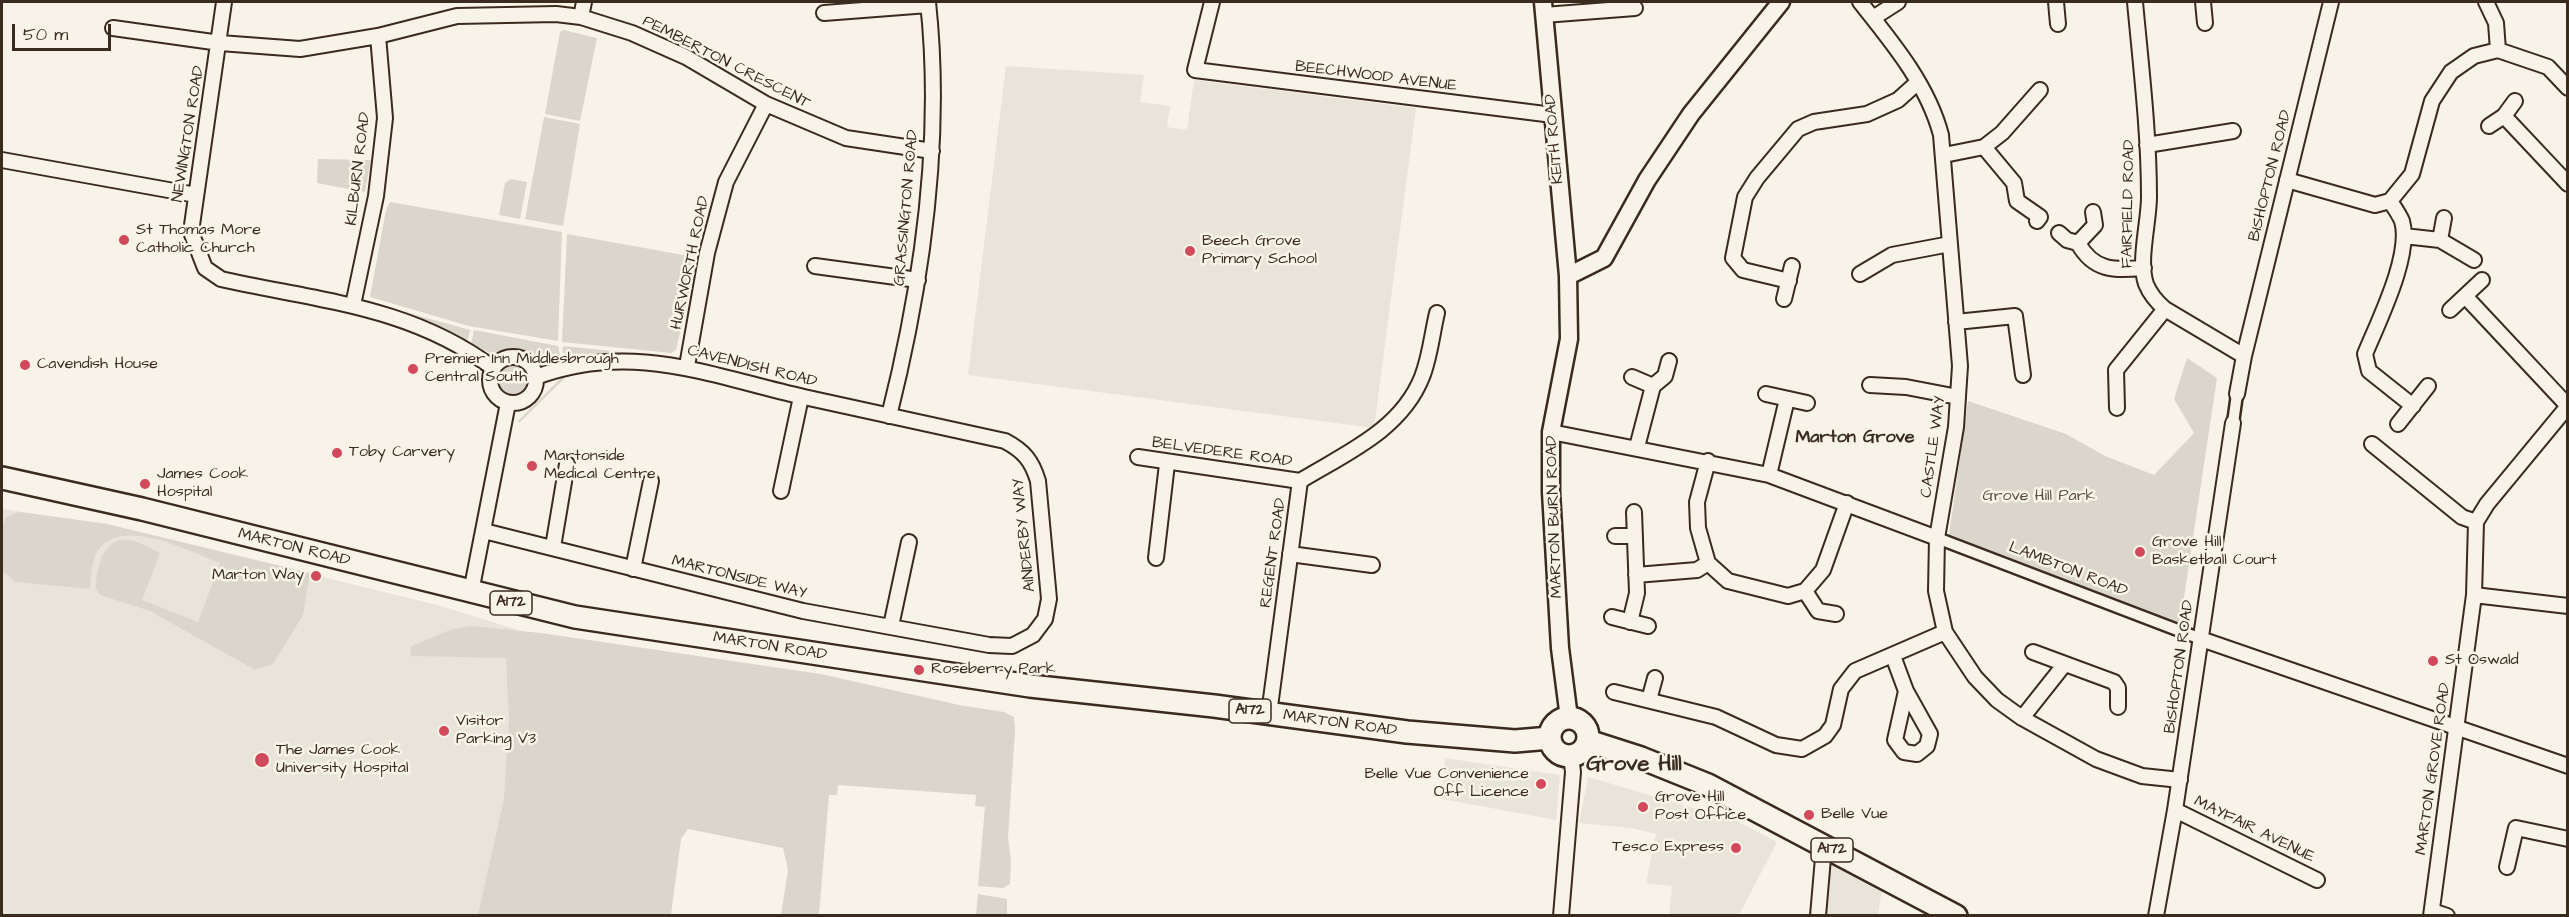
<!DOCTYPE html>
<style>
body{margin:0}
#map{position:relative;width:2569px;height:917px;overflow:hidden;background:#f7f3e8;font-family:"Architects Daughter",sans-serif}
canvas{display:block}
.frame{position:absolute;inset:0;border:3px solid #3b2a1e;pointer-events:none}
.scale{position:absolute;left:12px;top:24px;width:99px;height:27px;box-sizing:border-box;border:3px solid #3b2a1e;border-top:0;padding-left:8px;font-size:18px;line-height:21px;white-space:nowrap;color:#3b2a1e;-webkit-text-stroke:4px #f7f3e8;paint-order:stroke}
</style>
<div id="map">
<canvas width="2569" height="917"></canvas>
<div class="frame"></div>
<div class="scale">50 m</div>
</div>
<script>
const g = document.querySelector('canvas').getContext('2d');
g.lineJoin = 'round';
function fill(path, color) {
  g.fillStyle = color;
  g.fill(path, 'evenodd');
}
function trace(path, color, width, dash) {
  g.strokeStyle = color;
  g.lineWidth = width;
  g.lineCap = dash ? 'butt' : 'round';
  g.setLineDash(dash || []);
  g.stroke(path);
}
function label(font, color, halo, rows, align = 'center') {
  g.font = font + ' "Architects Daughter",sans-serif';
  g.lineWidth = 5;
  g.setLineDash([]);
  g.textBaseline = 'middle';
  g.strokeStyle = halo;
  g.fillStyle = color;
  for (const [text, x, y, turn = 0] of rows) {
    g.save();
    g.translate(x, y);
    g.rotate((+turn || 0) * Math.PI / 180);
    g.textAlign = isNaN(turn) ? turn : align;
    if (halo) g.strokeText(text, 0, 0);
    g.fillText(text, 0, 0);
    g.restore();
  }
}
fill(new Path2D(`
 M1006,66L1144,75L1140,102L1170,106L1167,127L1187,130L1194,80L1416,108L1374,428L968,375Z
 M2,509L107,524L441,606L528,633L516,915H2Z
 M1445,758L1560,775L1556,820L1442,799Z
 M1588,777L1737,821L1777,842L1739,915H1669L1672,886L1646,883L1656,834L1631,828L1579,823Z
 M1831,861L1882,889L1878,915L1825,916Z`), '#e9e4d9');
fill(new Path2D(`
 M563,30L597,38L580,121L545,114L560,32Z
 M544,117L580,124L563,226L525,219Z
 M318,159L371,160L365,192L317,183Z
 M511,179L527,182L520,219L499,215L505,183Z
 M380,201H384L364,296L363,291Z
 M390,202L562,232L558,341L469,326L370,297L386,210Z
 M567,234L694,257L689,295L676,350L671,353L562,342Z
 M369,302L470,330L467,343L372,305Z
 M474,330L558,346L562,363H545L522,351L490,353L471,344Z
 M564,346L680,358L672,360L566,362L562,348Z
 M2187,358L2217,378L2180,624L1949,535L1968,401L2066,434L2105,456L2154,475L2194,433L2174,399Z
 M495 380a18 18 0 1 1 36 0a18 18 0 1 1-36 0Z
 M563,376L564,379L520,422H517Z
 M19,512L107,524L310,573L303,615L273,664L255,670L150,611L100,595L96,589C96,570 102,536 129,540C139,541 151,549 160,553L142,600L198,622L220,563C191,552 123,516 99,549C91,560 91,576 90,589L16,582L2,571V534L5,518Z
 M471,626L541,633L821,674L959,705L1004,712L1014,717L1015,731L1008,837L1011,861L1010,884L1003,888L978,886L985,807L975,806L976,795L838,785L837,795H829L819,915H781L788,870L783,848L688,829L681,839L671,915H478L504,799L509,720L506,658L411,656L410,647L452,629Z
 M978,894L1007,899V915H976Z`), '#dbd6cb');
const pedestrian = new Path2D(`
 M2233,423L2237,394
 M1937,538L2201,639`);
const minor = new Path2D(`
 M224,2L191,232L205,268L221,279C319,301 410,306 493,368
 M1212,2L1195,70L1553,115
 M1860,2C1892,42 1928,85 1941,135L1960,366L1956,427L1937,538L1936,591L1945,632L1975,677L1997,700L2022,718L2096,759L2142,776L2180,780
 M2056,2L2058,24
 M2135,2C2141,67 2149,132 2149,197C2149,222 2138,261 2146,284C2150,294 2158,303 2165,309L2244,356
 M2203,2L2205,23
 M2486,2L2496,23L2498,50
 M824,13L928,5
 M1544,15L1635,8
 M581,17L584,2
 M1873,18L1898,2
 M113,28L220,43L300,49L378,36L457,16L556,14L581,17L632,33L686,57L766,104L846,138L932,151
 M2504,116L2568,184
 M2489,126L2504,116L2515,101
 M2147,145L2233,131
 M1984,147L2002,133L2040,90
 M1944,155L1984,147L2014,183L2017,201L2040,217L2037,221
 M2,160L196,195
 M2287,180L2375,205L2390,201L2412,174L2432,101L2451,72L2474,56L2498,50L2548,67L2568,88
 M2390,201C2394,207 2399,214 2402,221C2412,255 2378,322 2365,354L2369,371L2413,406
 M2059,233L2067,240L2078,243C2094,272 2115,270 2144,268
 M2404,236L2440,240L2474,260
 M2440,240L2444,218
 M2078,243L2095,225L2093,212
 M815,266L918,280
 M1860,274L1892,255L1950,244
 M1789,281L1743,270L1733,258L1745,197L1757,178L1798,129L1814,122L1867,114L1898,100L1918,82
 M2465,296L2568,406
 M1784,299L1792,266
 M353,305L376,196L385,118L378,36
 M2450,310L2482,280
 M1956,322L2015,316L2023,375
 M490 380a23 23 0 1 1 46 0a23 23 0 1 1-46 0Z
 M687,366L707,253L726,182L766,104
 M1632,377L1653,386
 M1870,385L1906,387L1958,397
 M1766,394L1807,403
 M2237,394L2244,356L2331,2
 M2117,408L2116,370L2165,309
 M889,416C923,281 943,140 928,2
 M2398,424L2428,386
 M1551,432L1769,475L1937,538
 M2372,444L2462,517L2476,522
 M1637,447L1653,386L1665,376L1669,361
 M1138,457L1300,481
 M1708,461L1697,502L1698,528L1708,563L1728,581L1788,596L1805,591L1823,570L1847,503
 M1769,475L1787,399
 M781,491L801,397
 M484,531L803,611L989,645L1012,646L1033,635L1045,619L1049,599L1038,481C1032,461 1024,451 1005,441C938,426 871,412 804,397C710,376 633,341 536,377
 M1615,536H1634
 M553,547L567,464
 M1290,554L1372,565
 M1156,558L1167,464
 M633,569L651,481
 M1636,575L1697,570L1708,563
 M1805,591L1818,611L1836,614
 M471,592L508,403
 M2474,595L2568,606
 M1612,617L1648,626
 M1630,622L1637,593L1634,512
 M891,626L909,542
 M2201,639L2568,766
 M2033,652L2114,682L2118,688V707
 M1893,656L1906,691L1930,734L1927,746L1917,754L1904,752L1895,740L1906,691
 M1614,692L1716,717L1776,745L1802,749L1825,736L1833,725L1841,689L1855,671L1945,632
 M1649,700L1655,678
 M1269,714L1300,481C1346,453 1401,430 1422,377C1430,357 1432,334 1437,313
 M2022,718L2064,665
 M2175,810L2317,880
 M2507,867L2516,828L2568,839
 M2432,911L2447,916
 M1561,916L1573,772L1571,756
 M1818,916L1824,846
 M2156,916L2175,810L2233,423
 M2431,916L2474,595L2476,522L2487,504L2568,406`);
const tertiary = new Path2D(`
 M1543,2L1568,276L1569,339L1551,432V492L1560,648L1569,718
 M1568,276L1604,258L1647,180L1691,114L1781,2`);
const primary = new Path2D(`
 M2,478L142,509L575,617L1030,686L1214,706L1407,732L1515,741L1550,738
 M1550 737a19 19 0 1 1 38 0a19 19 0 1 1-38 0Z
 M1588,741L1641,758L1708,785L1956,916`);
trace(pedestrian, '#3b2a1e', 15);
trace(minor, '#3b2a1e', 18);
trace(tertiary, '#3b2a1e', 21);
trace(primary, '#3b2a1e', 26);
trace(pedestrian, '#f7f3e8', 10);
trace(minor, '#f7f3e8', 14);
trace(tertiary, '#f7f3e8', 16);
trace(primary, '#f7f3e8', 21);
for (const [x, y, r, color] of [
 [124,240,6,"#d1495b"],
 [1190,251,6,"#d1495b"],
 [25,365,6,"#d1495b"],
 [413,369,6,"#d1495b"],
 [337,453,6,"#d1495b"],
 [532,466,6,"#d1495b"],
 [145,484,6,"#d1495b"],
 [2140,552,6,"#d1495b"],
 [316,576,6,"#d1495b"],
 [2433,661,6,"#d1495b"],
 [919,670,6,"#d1495b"],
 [444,731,6,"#d1495b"],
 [262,760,8,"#d1495b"],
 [1541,784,6,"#d1495b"],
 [1643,807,6,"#d1495b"],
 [1809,815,6,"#d1495b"],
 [1736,848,6,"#d1495b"]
]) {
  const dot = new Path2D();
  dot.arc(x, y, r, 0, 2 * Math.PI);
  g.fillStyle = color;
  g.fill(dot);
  trace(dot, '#f7f3e8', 2);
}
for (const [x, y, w] of [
 [511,603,42],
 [1250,711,42],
 [1832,850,42]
]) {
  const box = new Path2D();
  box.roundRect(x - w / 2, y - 12, w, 24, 4.5);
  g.fillStyle = '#f7f3e8';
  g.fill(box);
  trace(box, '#3b2a1e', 1.5);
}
label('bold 15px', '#3b2a1e', null, [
 ["A172",511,603],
 ["A172",1250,711],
 ["A172",1832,850]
]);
label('16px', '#3b2a1e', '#f7f3e8', [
 ["PEMBERTON CRESCENT",726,63,27],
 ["BEECHWOOD AVENUE",1376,77,7],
 ["NEWINGTON ROAD",189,134,-81],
 ["KEITH ROAD",1555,139,-95],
 ["KILBURN ROAD",359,169,-83],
 ["BISHOPTON ROAD",2271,176,-76],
 ["FAIRFIELD ROAD",2129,204,-89],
 ["GRASSINGTON ROAD",907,208,-85],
 ["HURWORTH ROAD",691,263,-78],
 ["CAVENDISH ROAD",752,367,14],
 ["CASTLE WAY",1934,447,-82],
 ["BELVEDERE ROAD",1222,453,8],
 ["MARTON BURN ROAD",1555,517,-92],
 ["AINDERBY WAY",1025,535,-96],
 ["MARTON ROAD",294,548,14],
 ["REGENT ROAD",1274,553,-82],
 ["LAMBTON ROAD",2068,570,21],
 ["MARTONSIDE WAY",739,578,14],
 ["MARTON ROAD",770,647,9],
 ["BISHOPTON ROAD",2180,667,-82],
 ["MARTON ROAD",1340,724,8],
 ["MARTON GROVE ROAD",2434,769,-82],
 ["MAYFAIR AVENUE",2254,830,26]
]);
label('16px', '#3b2a1e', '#f7f3e8', [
 ["St Thomas More",136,231],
 ["Catholic Church",136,249],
 ["Beech Grove",1202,242],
 ["Primary School",1202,260],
 ["Premier Inn Middlesbrough",425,360],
 ["Central South",425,378],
 ["Cavendish House",37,365],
 ["Toby Carvery",349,453],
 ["Martonside",544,457],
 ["Medical Centre",544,475],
 ["James Cook",157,475],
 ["Hospital",157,493],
 ["Grove Hill",2152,543],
 ["Basketball Court",2152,561],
 ["Marton Way",304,576,"right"],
 ["St Oswald",2445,661],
 ["Roseberry Park",931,670],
 ["Visitor",456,722],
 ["Parking V3",456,740],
 ["The James Cook",276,751],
 ["University Hospital",276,769],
 ["Belle Vue Convenience",1529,775,"right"],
 ["Off Licence",1529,793,"right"],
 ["Grove Hill",1655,798],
 ["Post Office",1655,816],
 ["Belle Vue",1821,815],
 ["Tesco Express",1724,848,"right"]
], 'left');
label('16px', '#5b4c41', '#f7f3e8', [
 ["Grove Hill Park",2039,497]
]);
label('bold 18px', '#3b2a1e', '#f7f3e8', [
 ["Marton Grove",1855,438]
]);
label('bold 22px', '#3b2a1e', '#f7f3e8', [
 ["Grove Hill",1634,765]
]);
</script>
